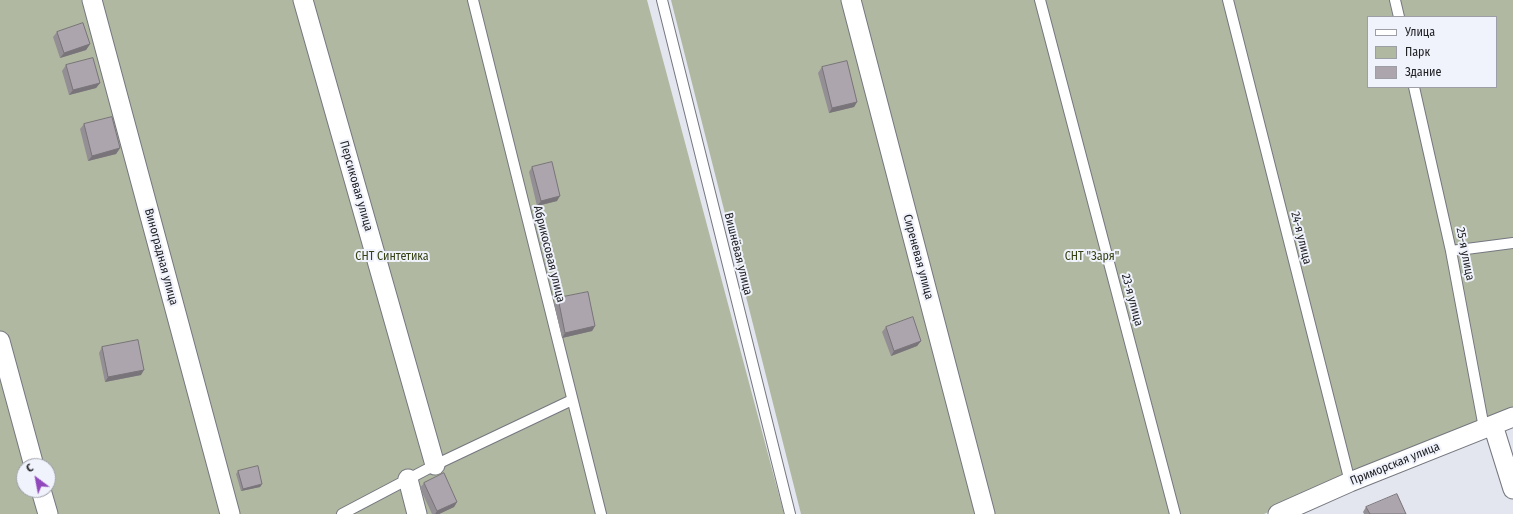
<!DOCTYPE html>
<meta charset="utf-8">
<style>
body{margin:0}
#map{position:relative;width:1513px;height:514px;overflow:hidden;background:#e3e5ef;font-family:"Fira Sans Condensed",sans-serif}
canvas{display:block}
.legend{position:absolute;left:1367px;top:16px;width:130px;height:72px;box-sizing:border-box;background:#f0f2fc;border:1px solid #9d9ea6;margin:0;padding:5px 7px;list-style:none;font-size:12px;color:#202124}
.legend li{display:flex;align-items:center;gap:8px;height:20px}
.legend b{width:20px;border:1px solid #9d9ea6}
.north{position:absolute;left:16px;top:458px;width:40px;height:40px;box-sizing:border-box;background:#f0f2fc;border:1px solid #9d9ea6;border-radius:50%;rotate:328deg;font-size:11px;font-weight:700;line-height:16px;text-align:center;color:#202124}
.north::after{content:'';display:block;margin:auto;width:14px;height:18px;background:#9148bb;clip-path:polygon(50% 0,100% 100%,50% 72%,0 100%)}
</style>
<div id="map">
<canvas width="1513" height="514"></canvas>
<ul class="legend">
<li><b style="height:5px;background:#fff"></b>Улица</li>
<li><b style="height:11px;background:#b0b8a1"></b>Парк</li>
<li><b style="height:11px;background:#aca5ad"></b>Здание</li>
</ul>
<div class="north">С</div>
</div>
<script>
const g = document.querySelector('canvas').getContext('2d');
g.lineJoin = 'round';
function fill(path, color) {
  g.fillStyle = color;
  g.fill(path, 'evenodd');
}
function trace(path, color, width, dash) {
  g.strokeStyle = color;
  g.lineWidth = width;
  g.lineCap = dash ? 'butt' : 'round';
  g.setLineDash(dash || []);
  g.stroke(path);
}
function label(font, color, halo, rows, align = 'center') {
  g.font = font + ' "Fira Sans Condensed",sans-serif';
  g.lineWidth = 4;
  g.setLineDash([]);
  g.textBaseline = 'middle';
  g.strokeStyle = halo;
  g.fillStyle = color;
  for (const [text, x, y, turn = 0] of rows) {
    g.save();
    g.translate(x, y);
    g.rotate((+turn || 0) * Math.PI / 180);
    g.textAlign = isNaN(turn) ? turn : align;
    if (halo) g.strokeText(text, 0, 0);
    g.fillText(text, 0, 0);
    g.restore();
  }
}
fill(new Path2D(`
 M0,0H647L784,514H0ZM24,466H48V490H24Z
 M671,0H1513V409L1467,426L1264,514H801ZM1368,17H1496V87H1368Z`), '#b0b8a1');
const lane = new Path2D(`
 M473,0L601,514
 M662,0L790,514
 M1040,0L1175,514
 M1228,0L1350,482
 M1395,0L1399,17
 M1414,87L1451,251L1484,428
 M1451,251L1513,243
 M342,514L435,465L572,400`);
const street = new Path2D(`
 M92,0L230,514
 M303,0L435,465
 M851,0L985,514
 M0,341L34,466
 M1493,425L1513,489
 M408,479L417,514
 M41,490L48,514
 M1278,514L1350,482L1513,417`);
trace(lane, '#74777f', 12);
trace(street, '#74777f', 21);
trace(lane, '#fff', 10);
trace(street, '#fff', 19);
fill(new Path2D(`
 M57,32L90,44L86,50L60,58L53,37Z
 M66,65L100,83L96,88L69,95L62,71Z
 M822,67L857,102L854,107L829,113L818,73Z
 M84,124L120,148L116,154L88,161L80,129Z
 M532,167L557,201L537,206L529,172Z
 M558,298L595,326L592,331L562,338L554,303Z
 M886,327L921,341L917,346L891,356L882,332Z
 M102,347L141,375L105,382L99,353Z
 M238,471L262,484L260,487L241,491L236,474Z
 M424,483L457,502L454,507L439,514H432L420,488Z
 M1366,507L1406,514H1364L1363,512Z`), '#948e95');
fill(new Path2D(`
 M90,44L86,50L60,58L64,53Z
 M100,83L96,88L69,95L73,90Z
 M857,102L854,107L829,113L832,108Z
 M120,148L116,154L88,161L92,156Z
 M560,196L557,201L537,206L541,201Z
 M595,326L592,331L562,338L565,333Z
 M921,341L917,346L891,356L894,351Z
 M144,370L141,375L105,382L108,377Z
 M262,484L260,487L241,491L243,489Z
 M457,502L454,507L439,514H435L437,511Z`), '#787479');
const building = new Path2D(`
 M83,23L90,44L64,53L57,32Z
 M93,58L100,83L73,90L66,65Z
 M847,61L857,102L832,108L822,67Z
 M112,117L120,148L92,156L84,124Z
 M552,162L560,196L541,201L532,167Z
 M588,292L595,326L565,333L558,298Z
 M913,317L921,341L894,351L886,327Z
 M138,340L144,370L108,377L102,347Z
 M258,466L262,484L243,489L238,471Z
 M444,473L457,502L437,511L424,483Z
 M1397,494L1406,514H1370L1366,507Z`);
fill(building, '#aca5ad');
trace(building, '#787479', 1);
label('12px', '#202124', '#f0f2fc', [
 ["Персиковая улица",356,186,74],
 ["24-я улица",1301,238,76],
 ["Абрикосовая улица",549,254,76],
 ["Вишнёвая улица",738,254,76],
 ["25-я улица",1465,254,79],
 ["Виноградная улица",161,257,75],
 ["Сиреневая улица",918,257,75],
 ["23-я улица",1132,300,75],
 ["Приморская улица",1395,464,-22]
]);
label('12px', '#364213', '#f0f2fc', [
 ["СНТ Синтетика",392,257],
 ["СНТ \"Заря\"",1092,257]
]);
</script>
